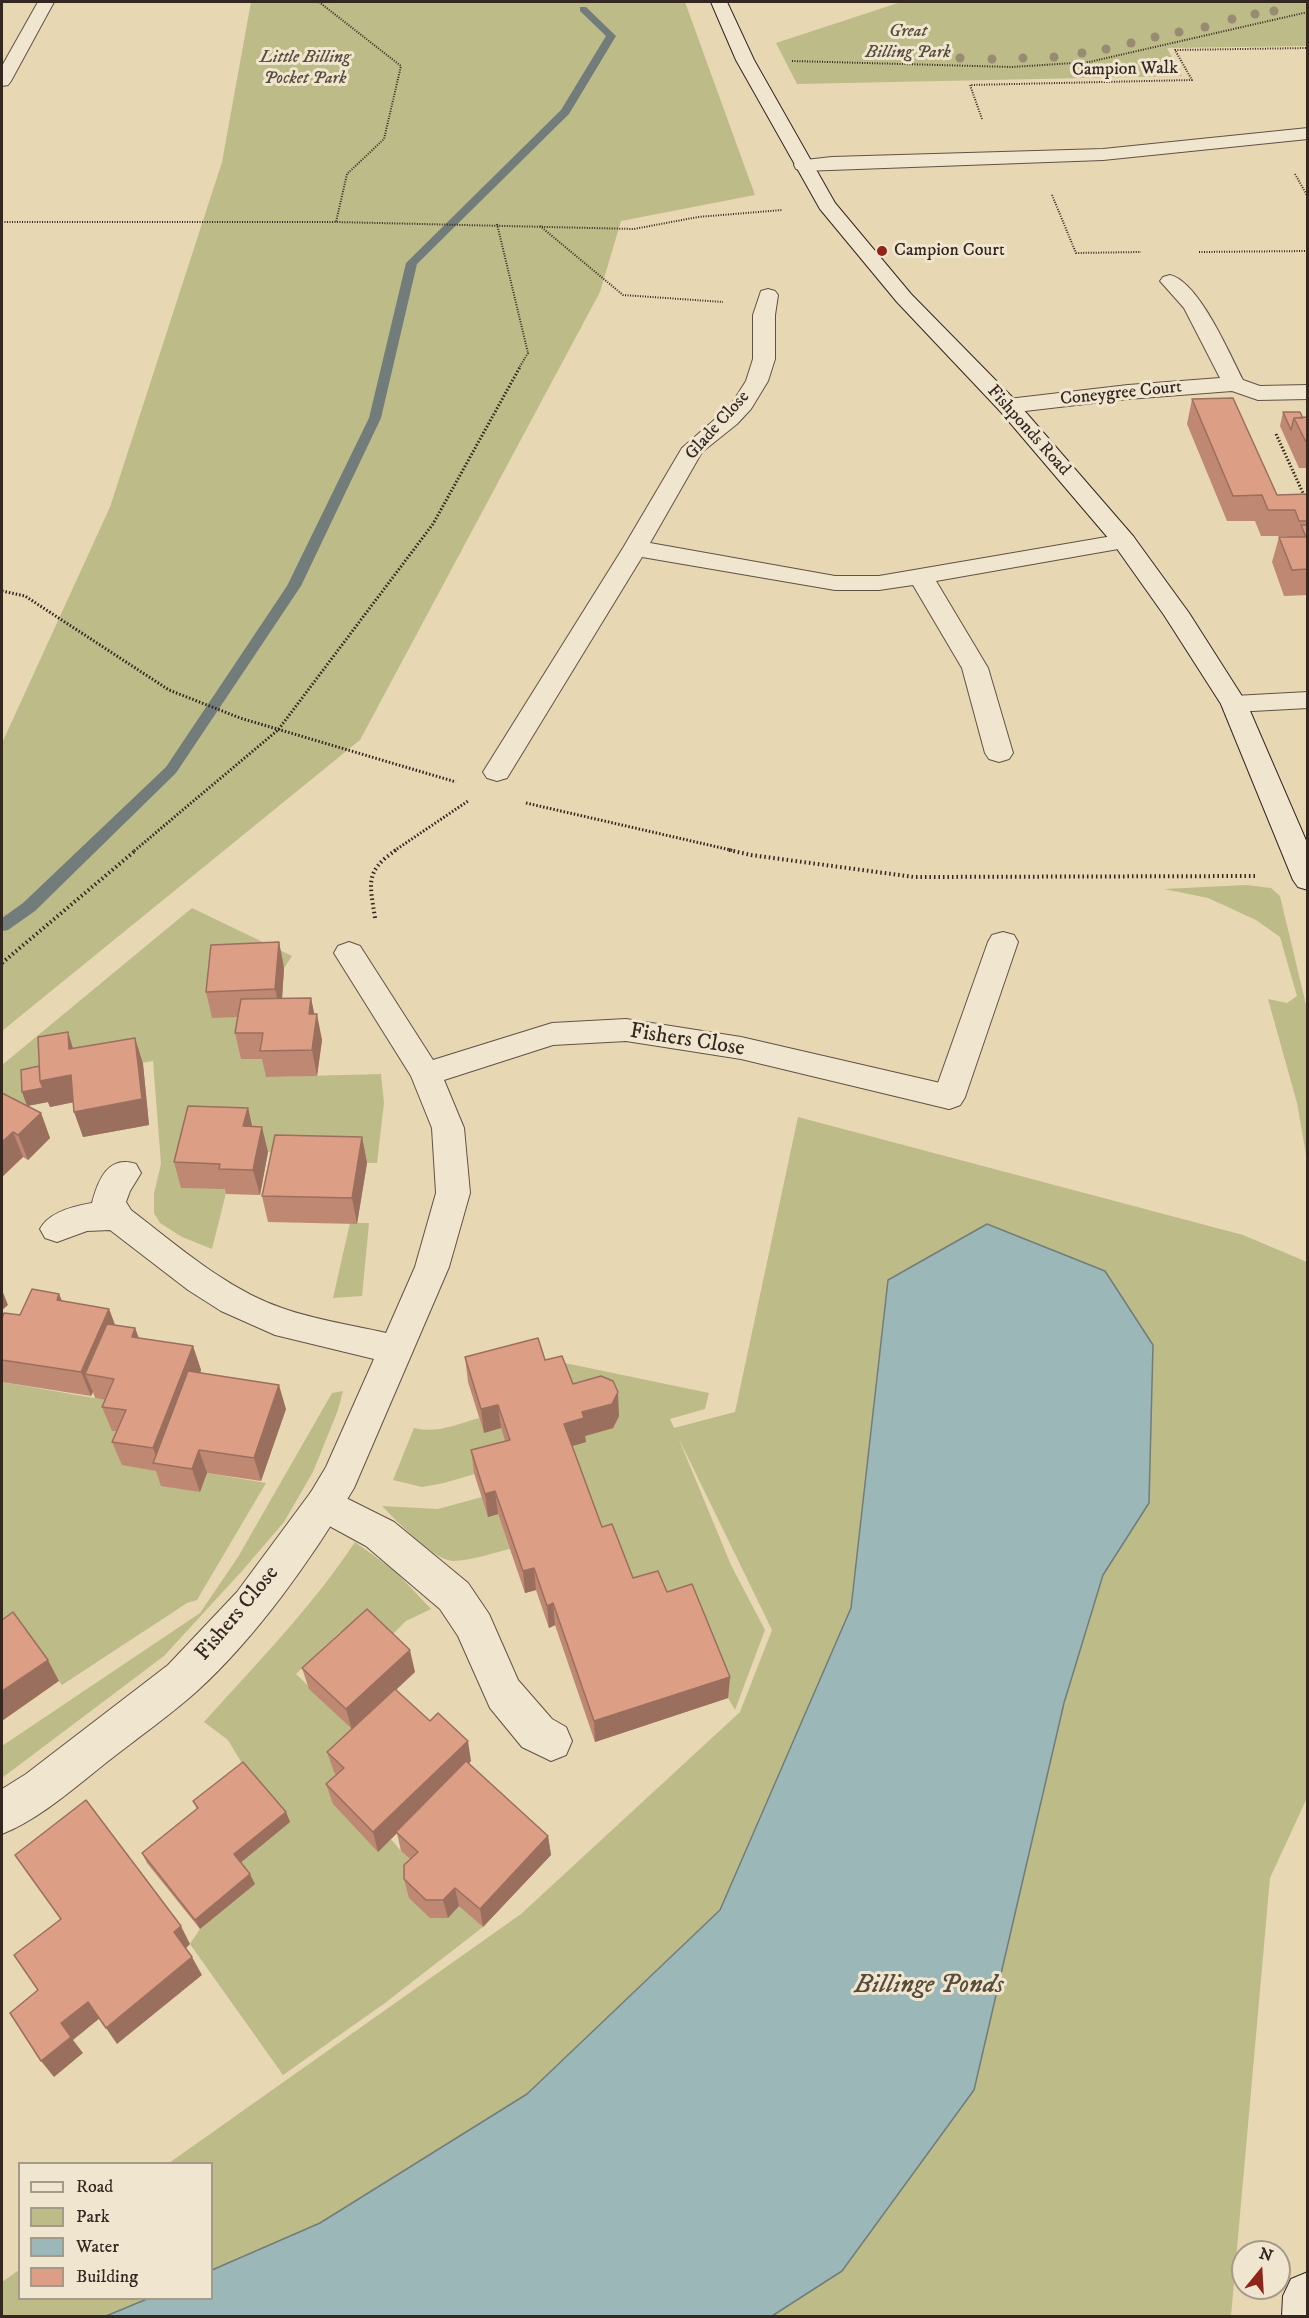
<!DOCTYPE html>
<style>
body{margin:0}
#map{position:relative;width:1309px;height:2318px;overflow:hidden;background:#e8d7b3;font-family:"IM FELL DW Pica",serif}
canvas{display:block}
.frame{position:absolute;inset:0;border:3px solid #342621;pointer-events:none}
.legend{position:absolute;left:18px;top:2162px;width:195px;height:138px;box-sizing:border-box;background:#f0e5ce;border:2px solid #a59989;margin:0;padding:8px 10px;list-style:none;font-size:18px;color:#342621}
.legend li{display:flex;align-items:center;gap:12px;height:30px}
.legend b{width:30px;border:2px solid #a59989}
.north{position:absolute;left:1231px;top:2240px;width:60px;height:60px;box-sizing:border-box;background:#f0e5ce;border:2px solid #a59989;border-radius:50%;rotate:18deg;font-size:16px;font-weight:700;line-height:24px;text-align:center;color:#342621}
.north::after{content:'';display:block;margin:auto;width:21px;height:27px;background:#8f2418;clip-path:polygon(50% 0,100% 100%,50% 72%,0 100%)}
</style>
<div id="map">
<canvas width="1309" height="2318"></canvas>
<div class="frame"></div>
<ul class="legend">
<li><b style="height:8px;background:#f0e5ce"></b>Road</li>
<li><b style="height:16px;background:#bdbc88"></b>Park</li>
<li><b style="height:16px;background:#9bb7b7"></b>Water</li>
<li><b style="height:16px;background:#dd9e86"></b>Building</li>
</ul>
<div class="north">N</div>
</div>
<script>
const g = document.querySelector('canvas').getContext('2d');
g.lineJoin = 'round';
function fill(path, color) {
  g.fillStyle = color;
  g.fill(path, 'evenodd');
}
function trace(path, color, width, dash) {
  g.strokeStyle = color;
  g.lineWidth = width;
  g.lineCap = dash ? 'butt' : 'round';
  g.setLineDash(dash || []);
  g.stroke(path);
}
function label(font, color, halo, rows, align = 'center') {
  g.font = font + ' "IM FELL DW Pica",serif';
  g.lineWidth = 6;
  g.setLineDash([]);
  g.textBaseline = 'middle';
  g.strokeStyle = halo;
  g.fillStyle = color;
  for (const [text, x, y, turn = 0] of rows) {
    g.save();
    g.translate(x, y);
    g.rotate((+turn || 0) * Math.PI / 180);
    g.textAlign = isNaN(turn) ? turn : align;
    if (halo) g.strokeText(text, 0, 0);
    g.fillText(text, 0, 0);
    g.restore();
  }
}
fill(new Path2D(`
 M251,2H685L755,195L621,221L600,292L360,740L2,1031V743L110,507L222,162Z
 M901,2H1307V46L1167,48L1182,76L797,84L776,43Z
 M1246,885L1271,888L1280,896L1307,1009V1160L1297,1103L1268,999L1287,1003L1297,996L1280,937L1256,920L1208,898L1164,889Z
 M192,908L292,956L284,968L217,971L212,1017H247L268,1059L266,1077L381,1074L384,1103L377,1163L280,1161L273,1152H268L227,1189L212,1249L182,1237L160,1223L154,1213V1193L161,1164L153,1061L77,1075L2,1123V1065Z
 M798,1117L1243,1235L1307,1262V1790L1306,1800L1270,1878L1231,2316H2V2282L19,2270L20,2298H212V2164L169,2163L521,1914L740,1712L772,1630L678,1437L731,1565L765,1630L735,1710L728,1698L634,1601L603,1549L566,1448L585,1442L574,1408L541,1358L709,1393L705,1409L670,1419L674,1428L735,1412Z
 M350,1223H369L362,1296L333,1298Z
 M2,1382L123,1403L135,1434L162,1472L200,1492L207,1473L266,1483L197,1600L187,1603L62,1685L25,1634L2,1650Z
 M343,1391L338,1410L313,1472L284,1522L242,1571L164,1656L2,1778V1746L200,1613L238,1557L332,1393Z
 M479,1418L484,1433L501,1428L512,1463L444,1483L422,1487L393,1480L414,1428C436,1434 458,1424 479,1418Z
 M482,1497L498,1514L510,1549C493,1553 473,1560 455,1561C436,1563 396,1520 382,1506L438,1509Z
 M355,1542L395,1571L431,1609L406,1621L384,1643L372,1631L340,1632L296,1674L366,1742L334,1772L401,1851L483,1927L385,2003L283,2075L190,1944L200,1929L254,1884L239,1864L247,1772L228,1740L204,1722C256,1664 312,1607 355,1542Z`), '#bdbc88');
const water = new Path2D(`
 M987,1224L1105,1271L1153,1345L1149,1503L1103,1575L1064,1703L974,2090L842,2271L772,2316H106L147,2299L212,2298V2270L320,2223L527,2094L720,1910L851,1608L888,1280Z`);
fill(water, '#9bb7b7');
trace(water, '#727d7b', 1.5);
fill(new Path2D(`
 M580,7H586L616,36L569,114L417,264L381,418L301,586L176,773L35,911L8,930L2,931V918L23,903L166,767L287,586L369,418L406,263L561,110L606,36L580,11Z`), '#727d7b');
const lane = new Path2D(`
 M1003,932L1014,935L1018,942L965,1097L960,1105L949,1109L938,1105L933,1097L988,942L992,935Z
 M324,1487L394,1522L468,1583L489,1614L518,1680L552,1719L566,1727L572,1741L566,1755L551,1761L522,1747L490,1708L458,1636L440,1609L366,1546L311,1516L305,1504L311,1492Z`);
const street = new Path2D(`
 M38,2H54L11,81L8,85L2,86V66Z
 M1308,128V139L1103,160L803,171L796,169L794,165L796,161L832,157L1103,149Z
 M1170,275C1199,282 1229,353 1243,380L1260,386L1308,385V399L1258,400L1232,391L1128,399L1008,413L1000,411L997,406L1000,401L1008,399L1128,385L1220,378L1184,308L1160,281L1163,277Z
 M768,289L775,291L778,295L775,315V359L768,381L751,409L737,424L702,452L650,543L835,576H879L1124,534L1133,536L1136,541L1133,546L1124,548L936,581L988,668L1013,753L1009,759L999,762L989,759L985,753L962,668L913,585L879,590H835L642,557L507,778L497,781L487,778L483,772L623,548L682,448L721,414L734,400L746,381L753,359V315L761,291Z
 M1308,692V708L1234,712L1225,710L1221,704L1225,698L1234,696Z
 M349,942L360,946L433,1060L552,1023L626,1019L741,1037L949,1085L960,1089L965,1097L960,1105L949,1109L741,1059L626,1041L553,1045L444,1080L464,1128L470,1193L449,1267L354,1488C313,1557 256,1638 196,1692C168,1717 136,1739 107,1762C74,1788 41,1818 2,1834V1789L26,1774L168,1665L237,1592L311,1492L326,1467L374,1359L275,1335L221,1311L188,1290L110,1230L87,1231L57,1242L45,1238L40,1229C49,1212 74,1206 92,1203C98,1180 108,1155 136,1164L141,1173L130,1191L126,1202L131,1210C177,1245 226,1289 282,1308C315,1320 352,1325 386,1333L415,1267L436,1193L432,1128L411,1076L334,953L338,946Z`);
const secondary = new Path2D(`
 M711,2H727L754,60L835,203L911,294L1016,401L1133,536L1189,613L1247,704L1308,845V890L1298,887L1293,880L1221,704L1164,615L1115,546L1000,411L897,302L820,209L736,60Z
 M1308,2272V2316H1282L1283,2296L1291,2279Z`);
trace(lane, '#615246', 2);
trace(street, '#615246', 2);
trace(secondary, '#342621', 2);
trace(new Path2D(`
 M319,2L401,66L384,139L347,174L336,222L634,229L698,217L782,210
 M792,61L1012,67L1089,62L1308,12
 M982,119L970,85L1192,80L1175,50L1308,48
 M1295,174L1308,197
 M1052,195L1076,253L1141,252
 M2,222H336
 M497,224L528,353L519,368
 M540,226L623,295L723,302
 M1199,252L1308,251`), '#342621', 2, [1, 1.5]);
trace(new Path2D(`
 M1276,434L1308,504
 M2,591L25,596L169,690L240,718L456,782
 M526,803L735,851
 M134,851L278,730L433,524L520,367
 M394,851L468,801`), '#342621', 3, [1.5, 2]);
trace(new Path2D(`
 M729,850L751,855L914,877L1255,876
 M375,918C370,883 364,872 396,850
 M2,963L136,850`), '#342621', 4, [1.5, 3]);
fill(lane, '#f0e5ce');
fill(street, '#f0e5ce');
fill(secondary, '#f0e5ce');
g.fillStyle = '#988b71';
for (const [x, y] of [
 [1274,11],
 [1255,14],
 [1232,19],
 [1205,27],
 [1179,32],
 [1155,37],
 [1131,43],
 [1106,49],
 [1082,53],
 [1054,57],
 [960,58],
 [1023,58],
 [992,59]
]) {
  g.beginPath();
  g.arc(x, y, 4.5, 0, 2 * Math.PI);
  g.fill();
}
fill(new Path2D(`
 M1192,399L1277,495L1308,494V595L1284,596L1272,562L1279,537H1288L1287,536H1261L1255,521H1227L1187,424Z
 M1283,412L1303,418L1308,417V468H1299L1280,426Z
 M279,942L284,968L282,999L311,998L314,1014L322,1040L317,1076L266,1077L262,1059H241L235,1033L238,1017L212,1018L206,992Z
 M135,1038L143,1064L149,1125L83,1137L73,1102L50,1107L48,1102L27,1106L41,1113L50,1138L28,1160L23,1157L2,1177V1093L27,1106L39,1066L73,1049Z
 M248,1108L252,1127L268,1152L260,1195L226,1194L225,1189L181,1188L174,1162Z
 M362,1137L367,1163L357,1224L268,1222L262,1196Z
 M59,1294L62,1301L109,1309L115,1325L135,1328L139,1338L193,1346L201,1370L200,1373L286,1409L261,1481L207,1473L200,1492L161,1486L156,1471L122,1465L112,1442L117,1431H112L102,1407L105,1400L95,1398L93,1392L91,1396L2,1382V1318L20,1315Z
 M465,1357L545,1360L573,1384L619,1416L613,1428L585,1436L586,1442L572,1446L602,1527L633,1578L667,1592L730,1677L728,1698L595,1742L555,1625L549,1628L536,1590L525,1593L498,1514L488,1517L474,1473L471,1450L505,1441L501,1428L484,1433L468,1382Z
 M302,1668L415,1672L396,1690L471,1761L469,1763L548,1836L551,1855L483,1927L459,1906L448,1918H430L409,1898L404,1879L410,1859L401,1851L397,1833L378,1852L333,1804L326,1784L336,1775L334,1772L327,1752L352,1729L309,1689Z
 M193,1801L286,1812L290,1822L241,1862L255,1884L200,1929L147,1863L142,1853L197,1809Z`), '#be8873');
fill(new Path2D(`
 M279,942L284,968L281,1015L275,989Z
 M311,998L316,1022L317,1014L322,1040L317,1076L312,1050L309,1014Z
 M68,1032L76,1058L69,1049Z
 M135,1038L143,1064L149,1125L83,1137L74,1112Z
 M71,1075L80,1101L50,1107L48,1102L27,1106L22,1092L40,1081Z
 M248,1108L254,1134L243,1126Z
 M41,1113L50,1138L28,1160L18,1135Z
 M262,1127L268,1152L260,1195L253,1170Z
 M13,1132L23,1157L2,1177V1142Z
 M362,1137L367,1163L357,1224L352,1198Z
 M2,1290L8,1305L2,1310Z
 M59,1294L69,1318L57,1300Z
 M109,1309L118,1333L85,1374L93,1392L91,1396L81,1372Z
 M135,1328L144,1353L132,1337Z
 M193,1346L201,1370L165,1465L159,1464L153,1448Z
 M279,1385L286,1409L261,1481L254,1458Z
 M618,1392L619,1416L613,1428L585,1436L586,1442L566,1448L564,1424L582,1412Z
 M498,1405L501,1428L484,1433L481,1409Z
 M199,1450L207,1473L200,1492L192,1469Z
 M495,1491L498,1514L488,1517L485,1494Z
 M534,1568L536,1590L525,1593L523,1571Z
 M553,1603L555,1625L549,1628L547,1606Z
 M410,1650L415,1672L352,1730L346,1709Z
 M48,1660L59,1681L2,1721V1691Z
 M730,1677L728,1698L595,1742L594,1721Z
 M468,1741L471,1761L398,1833L396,1832L397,1833L378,1852L373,1832Z
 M286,1812L290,1822L239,1864L234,1854Z
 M548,1836L551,1855L483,1927L480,1909Z
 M250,1874L255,1884L200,1929L195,1920Z
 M455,1888L459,1906L448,1918L443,1900Z
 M181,1926L190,1944L184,1950L174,1932Z
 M192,1957L202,1975L117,2044L106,2028Z
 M88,2002L100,2018L73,2040L83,2053L54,2077L41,2061L61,2023Z`), '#9b6f5e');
const building = new Path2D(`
 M1233,398L1277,495L1308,494V521H1299L1295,510H1268L1262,495L1233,496L1192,399Z
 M1283,412H1300L1303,418H1294L1291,430Z
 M1308,417V442H1306L1294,418Z
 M1301,525H1308V569L1292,570L1279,537H1306Z
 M279,942L275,989L206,992L211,945Z
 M311,998L309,1014H317L312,1050L260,1051L263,1033H235L241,999Z
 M68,1032L69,1049L135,1038L142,1099L74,1112L71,1075L40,1081L38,1037Z
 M39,1066L40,1081L43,1088L22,1092L21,1070Z
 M2,1093L41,1113L18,1135L13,1132L2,1142Z
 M188,1106L248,1108L243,1126L262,1127L253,1170L219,1169L220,1164L174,1162Z
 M275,1135L362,1137L352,1198L262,1196Z
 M32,1289L59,1294L57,1300L109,1309L81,1372L2,1360V1318L4,1313L20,1315Z
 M107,1324L135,1328L132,1337L193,1346L153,1448L112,1442L126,1410L102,1407L114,1379L85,1374Z
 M538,1338L545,1360L562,1356L573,1384L601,1376L613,1381L618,1392L612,1404L582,1412L584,1418L564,1424L602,1527L612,1524L633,1578L658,1571L667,1592L692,1584L730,1677L594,1721L553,1603L547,1606L534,1568L523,1571L495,1491L485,1494L471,1450L510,1440L498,1405L481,1409L465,1357Z
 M188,1371L279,1385L254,1458L199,1450L192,1469L153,1463Z
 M367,1609L410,1650L346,1709L302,1668Z
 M13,1612L48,1660L2,1691V1620Z
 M395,1689L430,1721L438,1713L468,1741L373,1832L326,1784L344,1768L327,1752Z
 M466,1761L548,1836L480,1909L455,1888L443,1900H426L404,1879V1865L418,1852L396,1832Z
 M243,1762L286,1812L234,1854L250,1874L195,1920L142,1853L198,1808L193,1801Z
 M86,1800L181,1926L174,1932L192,1957L106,2028L88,2002L61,2023L71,2037L41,2061L10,2013L38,1990L14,1955L61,1919L15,1855Z`);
fill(building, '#dd9e86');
trace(building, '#9b6f5e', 1.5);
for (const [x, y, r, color] of [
 [882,251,6,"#8f2418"]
]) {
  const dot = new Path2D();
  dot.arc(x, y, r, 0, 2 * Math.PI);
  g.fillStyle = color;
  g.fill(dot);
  trace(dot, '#f0e5ce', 2);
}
label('italic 18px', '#564c3b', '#f0e5ce', [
 ["Great",908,32],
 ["Billing Park",908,53],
 ["Little Billing",305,58],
 ["Pocket Park",305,79]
]);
label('18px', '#342621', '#f0e5ce', [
 ["Campion Walk",1125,70,-1],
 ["Coneygree Court",1121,394,-6],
 ["Glade Close",718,426,-48],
 ["Fishponds Road",1028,431,48]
]);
label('18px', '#342621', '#f0e5ce', [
 ["Campion Court",894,251]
], 'left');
label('22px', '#342621', '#f0e5ce', [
 ["Fishers Close",687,1041,9],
 ["Fishers Close",238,1614,-50]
]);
label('italic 27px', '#564c3b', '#f0e5ce', [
 ["Billinge Ponds",929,1986]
]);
</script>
